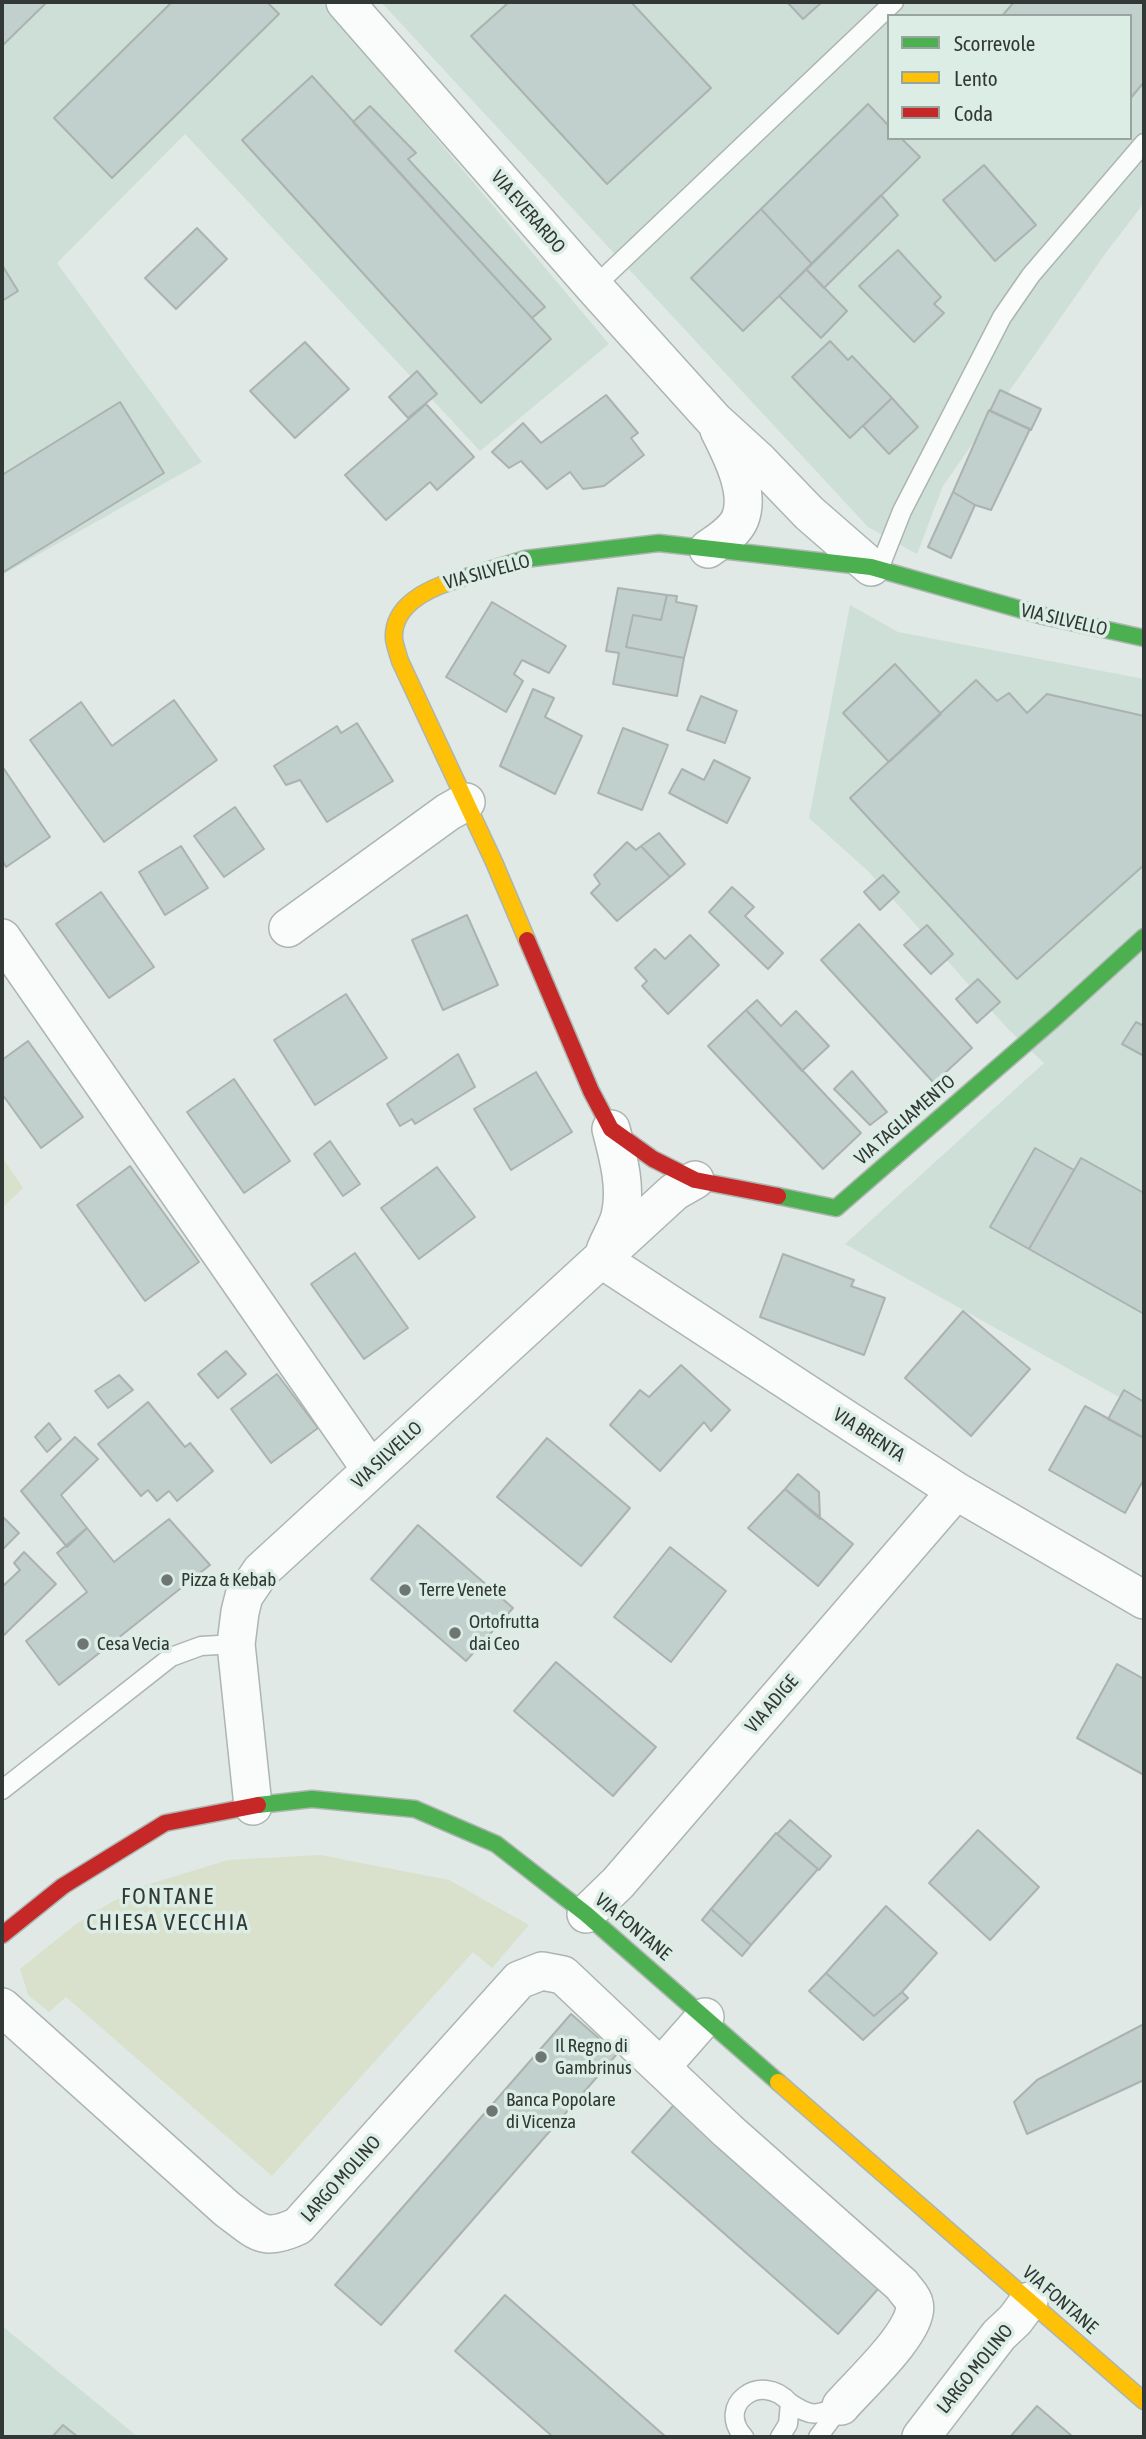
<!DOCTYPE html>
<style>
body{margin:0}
#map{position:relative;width:1146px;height:2439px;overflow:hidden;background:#e0e9e5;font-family:"Asap Condensed",sans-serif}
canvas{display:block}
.frame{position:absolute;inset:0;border:4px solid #313835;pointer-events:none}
.legend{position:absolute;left:887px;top:14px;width:245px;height:126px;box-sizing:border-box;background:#dcede5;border:2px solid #98a59f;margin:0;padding:9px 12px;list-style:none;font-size:21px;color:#313835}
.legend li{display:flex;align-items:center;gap:14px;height:35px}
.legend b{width:35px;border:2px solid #98a59f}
</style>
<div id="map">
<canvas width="1146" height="2439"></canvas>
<div class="frame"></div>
<ul class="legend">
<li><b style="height:9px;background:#4caf50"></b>Scorrevole</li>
<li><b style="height:9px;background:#ffc107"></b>Lento</li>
<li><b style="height:9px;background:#c62828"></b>Coda</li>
</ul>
</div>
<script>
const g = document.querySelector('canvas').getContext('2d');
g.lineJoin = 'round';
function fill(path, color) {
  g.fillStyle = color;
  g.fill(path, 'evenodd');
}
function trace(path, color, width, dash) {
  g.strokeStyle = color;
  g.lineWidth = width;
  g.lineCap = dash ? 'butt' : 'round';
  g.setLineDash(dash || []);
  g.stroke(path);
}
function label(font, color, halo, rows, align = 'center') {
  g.font = font + ' "Asap Condensed",sans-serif';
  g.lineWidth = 7;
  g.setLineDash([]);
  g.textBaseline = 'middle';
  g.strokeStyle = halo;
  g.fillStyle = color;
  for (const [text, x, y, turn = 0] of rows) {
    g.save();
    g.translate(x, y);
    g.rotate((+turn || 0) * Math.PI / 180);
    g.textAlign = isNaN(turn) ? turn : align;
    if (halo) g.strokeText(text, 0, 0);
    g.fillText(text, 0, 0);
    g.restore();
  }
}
fill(new Path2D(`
 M2,2H322L609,344L480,451L185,134L57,263L202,462L2,575Z
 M381,2H1144V203L1105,254L943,486L917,554L868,527ZM889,16H1130V138H889Z
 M850,605L898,632L1144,679V1411L845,1244L1044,1063L1007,1028L868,871L809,818Z
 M2,2326L60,2373L138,2437H2Z`), '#cddfd7');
fill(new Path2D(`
 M2,1157L23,1188L2,1208Z
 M320,1855L449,1880L529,1925L492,1968L473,1952L272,2176L66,1997L49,2012L28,1995L20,1969L76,1924L110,1903L143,1886L228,1860Z`), '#d9e0cc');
const building = new Path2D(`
 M2,2H47L2,46Z
 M172,2H267L279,14L112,178L54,118Z
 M509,2H631L711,88L607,184L471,36Z
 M787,2H822L803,19Z
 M1014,2H1144V82L1130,99V16H1002Z
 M312,76L551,339L481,403L242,140Z
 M868,104L889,126V138H901L920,157L812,264L761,209Z
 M370,106L416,153L408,159L545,307L532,318L353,122Z
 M984,165L1036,225L995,261L943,200Z
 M881,195L898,215L824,288L806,269Z
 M761,209L812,264L743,331L691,278Z
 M197,228L227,259L176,309L145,278Z
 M898,250L941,297L934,304L944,313L914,342L859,286Z
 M2,265L18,291L2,301Z
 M806,269L847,311L821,338L779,296Z
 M830,341L848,360L852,356L892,398L850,438L792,377Z
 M305,342L349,389L295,438L250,391Z
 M417,371L437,394L408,418L389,397Z
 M1000,390L1041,409L1031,430L990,411Z
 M606,395L638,433L631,438L644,455L604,486L583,489L570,472L547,489L521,461L509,468L492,452L523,423L541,443Z
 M892,398L918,427L889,454L863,426Z
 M120,402L164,473L2,573V475Z
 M426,404L474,457L437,490L430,482L386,520L345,475Z
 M989,410L1030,429L991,510L975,505L953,492Z
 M953,492L975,505L951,558L928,547Z
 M618,588L667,595L661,620L633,615L626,647L684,658L677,696L613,684L619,653L606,651Z
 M667,595L677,596L676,602L697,606L684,658L626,647L633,615L661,620Z
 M492,602L566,646L549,673L522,660L514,674L523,681L506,712L446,677Z
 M895,664L941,714L889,762L843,713Z
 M976,680L997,701L1009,693L1027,713L1047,694L1144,716V865L1017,979L850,798Z
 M533,689L554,698L545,717L582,736L555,794L500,766Z
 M701,696L737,711L725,743L687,730Z
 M174,700L217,760L104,842L30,740L81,702L112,746Z
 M357,723L393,781L327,822L300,780L286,785L274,766L337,726L341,733Z
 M623,728L668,745L642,810L598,793Z
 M714,760L750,778L727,823L669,793L682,769L704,780Z
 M2,766L50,837L6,867L2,860Z
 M235,807L264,849L224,877L194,836Z
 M659,833L685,864L670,877L641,846Z
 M627,842L636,850L641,846L670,877L617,921L591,893L600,884L594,875Z
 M181,846L208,888L165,915L139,872Z
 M883,875L899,892L880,910L864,892Z
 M732,887L754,907L745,916L783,953L768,969L709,912Z
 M101,892L154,967L109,998L56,924Z
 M467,915L498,985L443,1010L412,940Z
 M859,924L972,1048L934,1083L821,960Z
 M927,925L953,954L931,974L904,945Z
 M690,935L719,965L668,1014L642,986L647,981L635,968L655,949L665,959Z
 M978,979L1000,1002L977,1023L956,999Z
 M346,994L387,1058L315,1105L274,1040Z
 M757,1000L781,1026L796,1011L829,1046L802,1071L746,1010Z
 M746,1010L861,1133L823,1169L708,1046Z
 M1136,1022L1144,1026V1056L1122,1044Z
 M28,1041L83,1117L41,1148L2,1094V1060Z
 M458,1054L475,1087L415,1124L412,1119L400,1126L387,1104Z
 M852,1071L887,1112L870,1125L834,1089Z
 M536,1072L572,1132L511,1170L474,1109Z
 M234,1079L290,1161L244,1193L187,1112Z
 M330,1141L360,1184L343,1196L314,1154Z
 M1035,1148L1074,1170L1029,1249L990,1227Z
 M1081,1158L1144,1193V1314L1029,1249Z
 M130,1166L199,1262L145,1301L77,1205Z
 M437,1167L475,1217L419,1259L381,1208Z
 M355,1253L408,1328L364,1359L311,1284Z
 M783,1254L854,1280L851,1286L885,1298L864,1355L760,1317Z
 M963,1311L1030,1369L971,1436L905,1378Z
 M226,1351L246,1374L218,1398L198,1374Z
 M681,1365L730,1410L711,1431L704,1422L660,1471L610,1425L640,1390L649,1397Z
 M277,1374L318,1428L271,1463L231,1409Z
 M119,1375L133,1390L108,1408L95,1391Z
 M1124,1390L1144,1402V1438L1108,1419Z
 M148,1402L185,1447L190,1443L213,1471L177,1501L169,1491L157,1501L148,1490L141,1496L98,1444Z
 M1085,1406L1144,1438V1479L1125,1513L1049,1470Z
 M49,1423L61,1439L47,1452L35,1437Z
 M75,1437L98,1459L61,1495L87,1528L67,1547L21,1491Z
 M547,1438L630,1508L581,1566L497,1497Z
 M798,1474L819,1492L820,1519L785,1489Z
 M785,1489L853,1544L818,1586L748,1528Z
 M2,1516L19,1533L2,1550Z
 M169,1519L210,1565L59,1685L26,1641L87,1592L57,1553L87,1528L114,1562Z
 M418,1525L513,1608L466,1661L371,1579Z
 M670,1547L726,1591L671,1662L614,1617Z
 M24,1552L56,1584L2,1637V1587L20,1570L14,1563Z
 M556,1662L656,1747L613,1796L514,1711Z
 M1117,1664L1144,1679V1775L1077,1738Z
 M790,1820L831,1856L819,1870L777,1834Z
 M978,1830L1039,1887L990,1940L929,1883Z
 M776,1833L818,1869L751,1945L711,1909Z
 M886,1906L937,1953L902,1992L874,2016L826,1973Z
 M711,1909L751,1945L742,1956L702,1920Z
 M826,1973L874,2016L902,1992L908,1998L863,2040L809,1991Z
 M571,2014L617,2054L381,2325L335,2285Z
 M1144,2024V2080L1027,2134L1014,2102L1037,2080Z
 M680,2098L886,2280L838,2334L632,2152Z
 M505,2295L666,2437H553L455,2351Z
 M1037,2406L1073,2437H1010Z
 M63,2425L78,2437H52Z`);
fill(building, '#c1cfcd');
trace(building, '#abb2b0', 2);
const lane = new Path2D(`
 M594,287L894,2
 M879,569L902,511L1002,317L1031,275L1144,143
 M2,1790L171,1657L201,1646L236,1644
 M790,2403C812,2418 817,2415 841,2406
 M744,2437C715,2406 760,2370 790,2403L788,2424L780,2437
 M818,2437L841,2406`);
const street = new Path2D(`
 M345,2L594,287L714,420L759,461L809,513L871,567
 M708,549C719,541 734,533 740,519C751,492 731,454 719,430
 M288,928L448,812L466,802
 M2,938L371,1470
 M605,1251C609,1240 617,1228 620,1216C627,1188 618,1156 611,1129
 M601,1259L956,1491L1144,1600
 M253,1806L236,1644L240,1612L244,1596L261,1571L674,1192L695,1180
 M586,1914L618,1883L956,1491
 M2,2007L227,2209C257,2231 262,2243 298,2226L519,1980L542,1971L563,1975L728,2131L902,2285C905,2290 913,2297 914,2303C922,2328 857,2387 841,2406
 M661,2067L705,2017
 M921,2437L999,2335L1015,2320L1029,2301`);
const fast = new Path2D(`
 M453,581L525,559L659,543L871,567L1044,616L1144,638
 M778,1196L836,1208L1056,1017L1144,937
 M258,1805L312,1799L415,1809L496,1844L586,1914L778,2082`);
const slow = new Path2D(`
 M453,581C427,589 392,606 394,639C395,646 398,654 400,661L494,862L527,940
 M778,2082L1144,2401`);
const jam = new Path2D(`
 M527,940L591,1091L611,1129L653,1159L695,1180L778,1196
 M2,1935L63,1886L165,1823L258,1805`);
trace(lane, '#adb5b1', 21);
trace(street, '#adb5b1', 40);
trace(fast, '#adb5b1', 19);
trace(slow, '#adb5b1', 19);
trace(jam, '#adb5b1', 19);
trace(lane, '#fafcfb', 18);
trace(street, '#fafcfb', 37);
trace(fast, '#4caf50', 16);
trace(slow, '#ffc107', 16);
trace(jam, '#c62828', 16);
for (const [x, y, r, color] of [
 [167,1580,7,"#6e7673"],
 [405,1590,7,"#6e7673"],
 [455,1633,7,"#6e7673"],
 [83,1644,7,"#6e7673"],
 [541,2057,7,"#6e7673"],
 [492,2111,7,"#6e7673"]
]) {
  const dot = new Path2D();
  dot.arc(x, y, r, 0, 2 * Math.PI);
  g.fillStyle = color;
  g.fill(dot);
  trace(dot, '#dcede5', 2.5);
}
label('19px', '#313835', '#dcede5', [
 ["VIA EVERARDO",528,212,49],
 ["VIA SILVELLO",487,572,-15],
 ["VIA SILVELLO",1064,620,13],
 ["VIA TAGLIAMENTO",905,1120,-41],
 ["VIA BRENTA",869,1435,33],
 ["VIA SILVELLO",387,1455,-43],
 ["VIA ADIGE",772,1704,-49],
 ["VIA FONTANE",633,1927,40],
 ["LARGO MOLINO",341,2179,-48],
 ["VIA FONTANE",1060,2300,41],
 ["LARGO MOLINO",975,2369,-51]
]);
label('19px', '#313835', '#dcede5', [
 ["Pizza & Kebab",181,1580],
 ["Terre Venete",419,1590],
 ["Ortofrutta",469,1622],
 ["dai Ceo",469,1644],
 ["Cesa Vecia",97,1644],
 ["Il Regno di",555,2046],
 ["Gambrinus",555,2068],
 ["Banca Popolare",506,2100],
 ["di Vicenza",506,2122]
], 'left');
g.letterSpacing = '2px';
label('23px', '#313835', '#dcede5', [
 ["FONTANE",168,1897],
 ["CHIESA VECCHIA",168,1923]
]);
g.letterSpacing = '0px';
</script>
